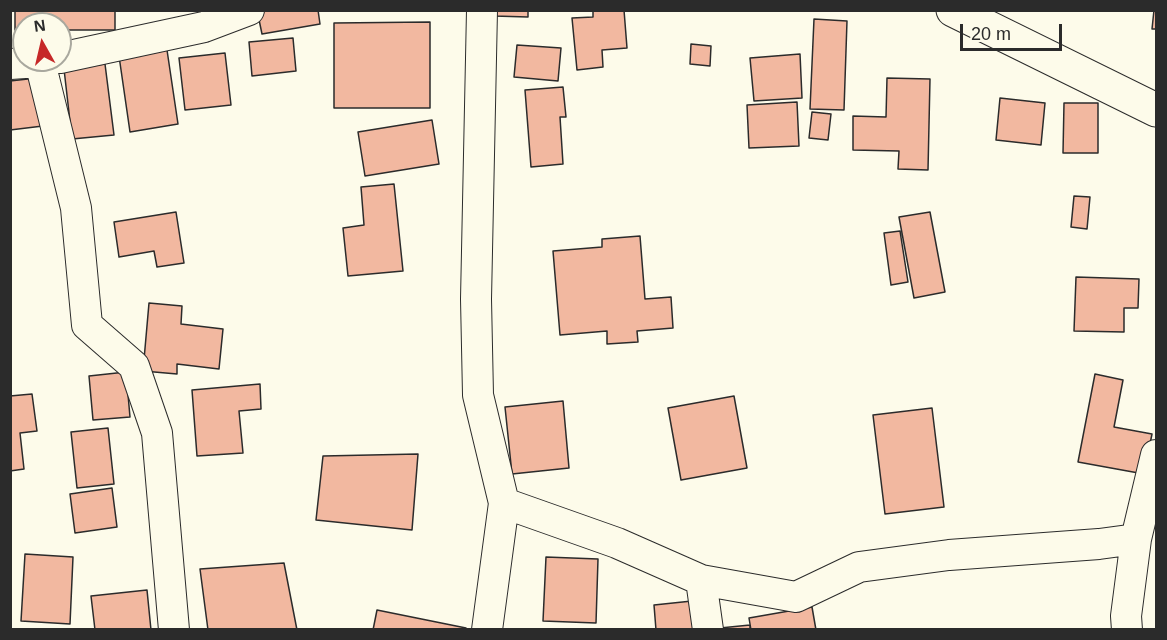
<!DOCTYPE html>
<style>
body{margin:0}
#map{position:relative;width:1167px;height:640px;overflow:hidden;background:#fdfbea;font-family:Helvetica,sans-serif}
canvas{display:block}
.frame{position:absolute;inset:0;border:12px solid #2b2b2b;pointer-events:none}
.north{position:absolute;left:12px;top:12px;width:60px;height:60px;box-sizing:border-box;background:#fdfbea;border:2px solid #a9a89e;border-radius:50%;rotate:352deg;font-size:16px;font-weight:700;line-height:24px;text-align:center;color:#2b2b2b}
.north::after{content:'';display:block;margin:auto;width:21px;height:27px;background:#c62828;clip-path:polygon(50% 0,100% 100%,50% 72%,0 100%)}
.scale{position:absolute;left:960px;top:24px;width:102px;height:27px;box-sizing:border-box;border:3px solid #2b2b2b;border-top:0;padding-left:8px;font-size:18px;line-height:21px;white-space:nowrap;color:#2b2b2b;-webkit-text-stroke:4px #fdfbea;paint-order:stroke}
</style>
<div id="map">
<canvas width="1167" height="640"></canvas>
<div class="frame"></div>
<div class="north">N</div>
<div class="scale">20 m</div>
</div>
<script>
const g = document.querySelector('canvas').getContext('2d');
g.lineJoin = 'round';
function fill(path, color) {
  g.fillStyle = color;
  g.fill(path, 'evenodd');
}
function trace(path, color, width, dash) {
  g.strokeStyle = color;
  g.lineWidth = width;
  g.lineCap = dash ? 'butt' : 'round';
  g.setLineDash(dash || []);
  g.stroke(path);
}
const building = new Path2D(`
 M15,10H115V30H60V24H24V30H15Z
 M257,10H318L320,24L262,34Z
 M494,10H528V17L494,16Z
 M593,10H624L627,48L602,50L603,67L577,70L572,18L593,17Z
 M1154,10H1156V29H1152Z
 M814,19L847,21L844,110L810,109Z
 M430,22V108H334V23Z
 M293,38L296,71L252,76L249,42Z
 M691,44L711,46L710,66L690,64Z
 M517,45L561,48L558,81L514,77Z
 M167,50L178,124L130,132L119,56Z
 M225,53L231,105L185,110L179,58Z
 M800,54L802,98L754,101L750,58Z
 M105,64L114,135L72,139L64,69Z
 M37,78L43,126L10,130V81Z
 M887,78L930,79L928,170L898,169L899,151L853,150V116L886,117Z
 M563,87L566,117H560L563,164L531,167L525,90Z
 M1000,98L1045,103L1041,145L996,140Z
 M797,102L799,146L749,148L747,105Z
 M1064,103H1098V153H1063Z
 M812,112L831,114L828,140L809,138Z
 M432,120L439,164L365,176L358,132Z
 M394,184L403,271L348,276L343,228L364,225L361,187Z
 M1074,196L1090,197L1087,229L1071,227Z
 M176,212L184,263L157,267L154,251L119,257L114,222Z
 M930,212L945,292L914,298L899,217Z
 M900,231L908,282L891,285L884,233Z
 M640,236L645,299L671,297L673,328L637,331L638,342L607,344V331L560,335L553,251L602,247V239Z
 M1076,277L1139,279L1138,308H1124V332L1074,331Z
 M149,303L182,306L181,324L223,329L219,369L177,364V374L143,371Z
 M126,372L130,417L93,420L89,376Z
 M1095,374L1123,380L1114,427L1152,434L1144,474L1078,462Z
 M260,384L261,409L239,411L243,453L197,456L192,390Z
 M32,394L37,431L20,433L24,469L10,471V396Z
 M734,396L747,468L681,480L668,408Z
 M563,401L569,468L512,474L505,407Z
 M932,408L944,507L885,514L873,415Z
 M108,428L114,484L77,488L71,432Z
 M418,454L412,530L316,520L323,456Z
 M112,488L117,527L75,533L70,494Z
 M25,554L73,557L70,624L21,621Z
 M546,557L598,559L596,623L543,621Z
 M284,563L297,630H208L200,569Z
 M147,590L151,630H95L91,596Z
 M692,601L695,630H656L654,605Z
 M812,607L816,630H751L749,618Z
 M377,610L466,628V630H373Z
 M750,625V630H720V628Z`);
fill(building, '#f2b8a0');
trace(building, '#2b2b2b', 1.5);
const street = new Path2D(`
 M482,10L476,299L478,395L504,503L487,630
 M60,58L204,27L249,10
 M51,60L40,62L76,208L87,325L134,366L157,433L174,630
 M10,64L40,62
 M504,503L617,543L701,580L708,630
 M701,580L796,597L859,567L949,555L1099,544L1136,539
 M1127,630L1126,616L1136,539L1156,455`);
const secondary = new Path2D(`
 M953,10L1156,110`);
trace(street, '#2b2b2b', 32);
trace(secondary, '#2b2b2b', 35);
trace(street, '#fdfbea', 30);
trace(secondary, '#fdfbea', 33);
</script>
